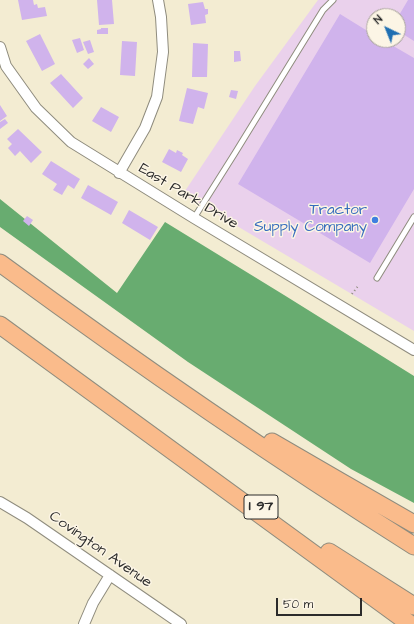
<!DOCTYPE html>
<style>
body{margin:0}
#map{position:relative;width:414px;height:624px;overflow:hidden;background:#f3ecd2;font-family:"Architects Daughter",sans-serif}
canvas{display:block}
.north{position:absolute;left:366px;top:8px;width:40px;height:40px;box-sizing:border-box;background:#fcf5e5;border:1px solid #a8a49b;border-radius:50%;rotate:317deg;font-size:11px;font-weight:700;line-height:16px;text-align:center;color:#2b2b2b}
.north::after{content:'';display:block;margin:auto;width:14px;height:18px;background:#1f6fb2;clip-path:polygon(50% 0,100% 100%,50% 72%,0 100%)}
.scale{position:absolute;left:276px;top:598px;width:86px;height:18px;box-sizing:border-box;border:2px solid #2b2b2b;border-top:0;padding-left:5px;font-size:12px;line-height:14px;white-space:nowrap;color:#2b2b2b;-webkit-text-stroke:3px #fcf5e5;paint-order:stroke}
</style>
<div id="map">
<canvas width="414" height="624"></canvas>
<div class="north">N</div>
<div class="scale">50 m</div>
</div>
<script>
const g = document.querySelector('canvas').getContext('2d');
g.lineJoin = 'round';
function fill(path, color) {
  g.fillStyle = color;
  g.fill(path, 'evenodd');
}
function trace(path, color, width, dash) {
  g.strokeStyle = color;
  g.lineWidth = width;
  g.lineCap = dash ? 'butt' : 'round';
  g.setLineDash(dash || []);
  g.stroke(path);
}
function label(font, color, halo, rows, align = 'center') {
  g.font = font + ' "Architects Daughter",sans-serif';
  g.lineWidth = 3;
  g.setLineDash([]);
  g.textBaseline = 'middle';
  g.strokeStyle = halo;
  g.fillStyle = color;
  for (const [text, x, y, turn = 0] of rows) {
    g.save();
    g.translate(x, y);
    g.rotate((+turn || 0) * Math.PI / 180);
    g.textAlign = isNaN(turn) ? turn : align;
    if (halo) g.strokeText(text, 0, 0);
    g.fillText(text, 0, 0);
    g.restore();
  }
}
fill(new Path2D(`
 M318,0H414V331L183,194L255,86ZM374,16H398V40H374Z`), '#ead1ec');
fill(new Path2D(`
 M0,199L117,293L165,222L284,295L414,376V503L351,469L188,362L0,227Z`), '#68ac70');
fill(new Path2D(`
 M18,0H33L34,5L37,4L38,8L45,7L47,16L22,20Z
 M97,0H112L114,24L99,25Z
 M408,0H414V41L398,31V17Z
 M203,2L205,9H208V14L205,15L206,23L191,25L188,4Z
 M340,14L374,35V40H383L414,58V189L370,263L238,184Z
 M101,28H108V34H97V30L101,29Z
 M40,34L55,64L42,71L26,41Z
 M80,38L84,50L77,53L72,40Z
 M90,40L94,52L88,54L83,42Z
 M122,41L137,42L135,76L120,75Z
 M193,43L208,44L207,77H192Z
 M234,51H240L241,61L234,62Z
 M89,58L94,64L88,69L83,64Z
 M61,74L83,98L73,108L50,83Z
 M187,88L208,93L204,109L198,107L193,124L179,121Z
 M231,90L238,91L236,99L229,97Z
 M0,105L7,116L0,121Z
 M101,107L119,117L111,132L92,121Z
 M5,119L8,123L0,129V122Z
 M18,129L42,152L31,163L20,151L15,156L8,148L12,144L7,139Z
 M169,149L176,153L177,150L183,153L182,155L188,159L181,172L162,162Z
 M51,161L80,179L74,189L68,185L62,195L53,190L57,184L42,174Z
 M88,185L118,202L111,215L81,198Z
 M129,210L158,227L150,240L122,223Z
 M27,216L33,220L29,226L23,221Z`), '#d0b3ec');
const lane = new Path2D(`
 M194,218L235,153L323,10L333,0
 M377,278L414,217`);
const street = new Path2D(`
 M0,47L6,66L36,108L71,142L194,218L414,350
 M119,173L145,128L157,97L163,52L161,17L158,0
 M0,502L27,518L181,624
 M84,624L93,603L110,575`);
const highway = new Path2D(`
 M0,263C135,362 273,457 414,546
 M0,325L410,624
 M272,442L341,482L414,524
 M329,552L414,606`);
trace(lane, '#8f8c7e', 7);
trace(street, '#8f8c7e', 12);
trace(highway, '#8f8c7e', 19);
trace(new Path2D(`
 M352,294L358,286`), '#8f8c7e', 2, [1, 3]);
trace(lane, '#fff', 5);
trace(street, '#fff', 10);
trace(highway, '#fabb8b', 17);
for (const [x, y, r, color] of [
 [375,220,4,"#3f7fe0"]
]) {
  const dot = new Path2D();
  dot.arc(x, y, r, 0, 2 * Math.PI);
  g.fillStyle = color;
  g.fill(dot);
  trace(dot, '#fcf5e5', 1.5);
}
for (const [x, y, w] of [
 [261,507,34]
]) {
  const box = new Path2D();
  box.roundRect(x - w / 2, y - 12, w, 24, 3);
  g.fillStyle = '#fcf5e5';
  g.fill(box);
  trace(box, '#2b2b2b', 1);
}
label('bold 14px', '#2b2b2b', null, [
 ["I 97",261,507]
]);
label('15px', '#2b2b2b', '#fcf5e5', [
 ["East Park Drive",188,197,31],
 ["Covington Avenue",100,550,35]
]);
label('15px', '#366cbe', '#fcf5e5', [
 ["Tractor",367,211],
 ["Supply Company",367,228]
], 'right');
</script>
